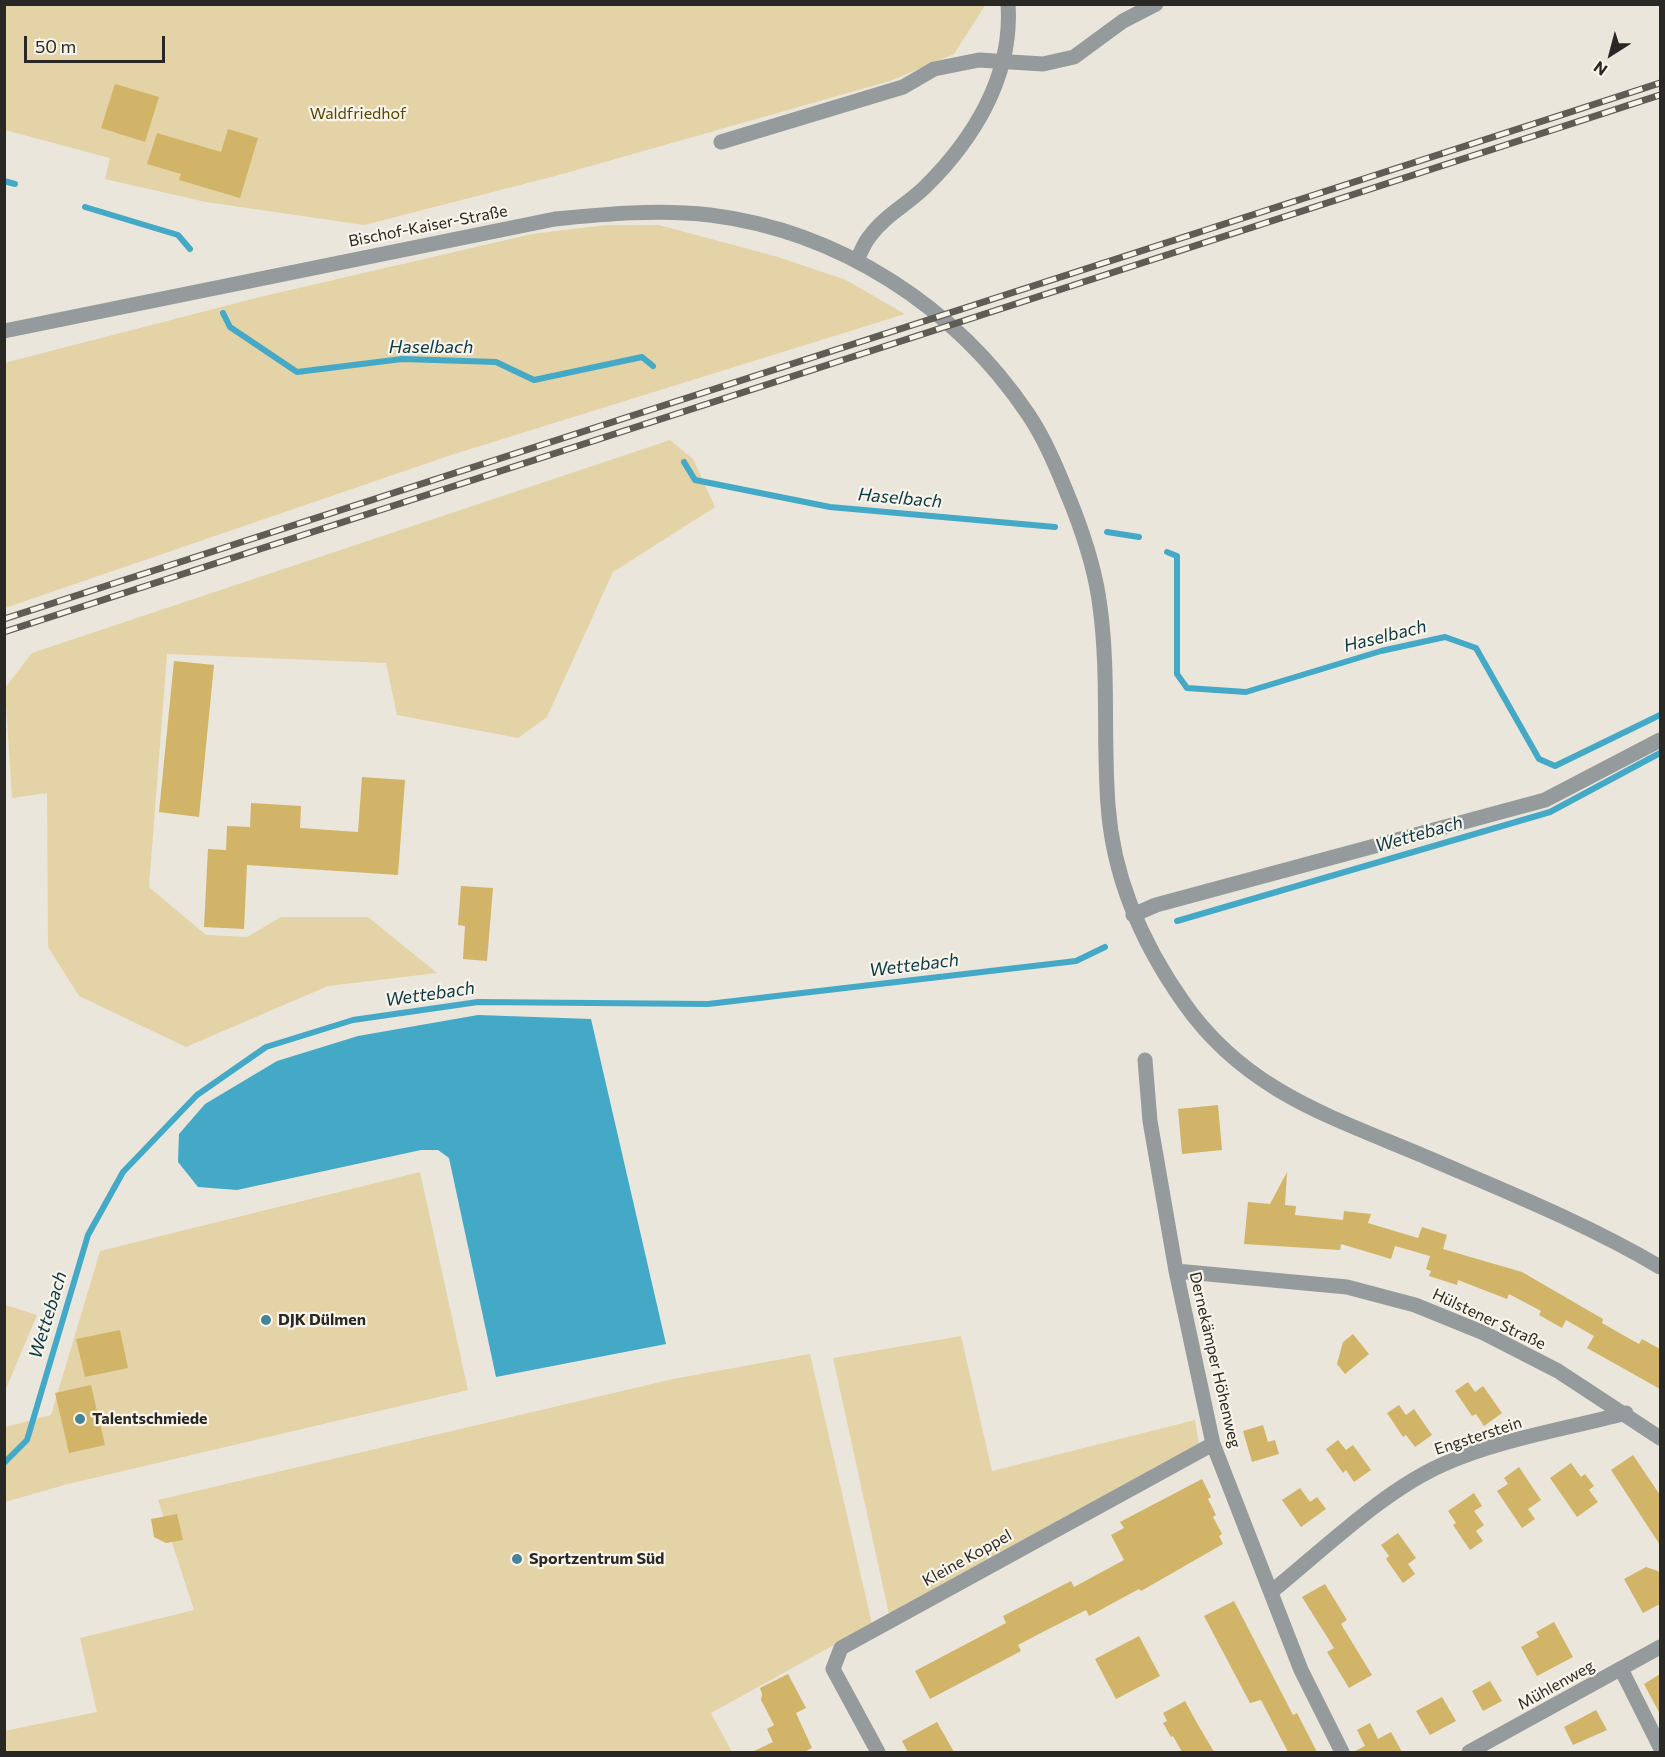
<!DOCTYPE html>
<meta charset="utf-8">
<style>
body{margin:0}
#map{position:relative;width:1665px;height:1757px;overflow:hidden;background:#eae6db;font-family:Commissioner,sans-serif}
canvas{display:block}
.frame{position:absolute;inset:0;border:6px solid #2a2824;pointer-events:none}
.north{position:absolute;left:1581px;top:24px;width:60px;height:60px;-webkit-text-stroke:4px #f8f4e9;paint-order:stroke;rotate:216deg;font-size:16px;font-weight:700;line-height:24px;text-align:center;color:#2a2824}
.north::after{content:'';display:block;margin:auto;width:21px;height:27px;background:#2a2824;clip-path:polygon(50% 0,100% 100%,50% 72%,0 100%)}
.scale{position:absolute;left:24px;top:36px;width:141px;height:27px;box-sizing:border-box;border:3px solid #2a2824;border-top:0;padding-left:8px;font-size:18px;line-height:21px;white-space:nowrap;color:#2a2824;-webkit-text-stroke:4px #f8f4e9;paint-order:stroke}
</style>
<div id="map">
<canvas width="1665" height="1757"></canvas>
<div class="frame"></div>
<div class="north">N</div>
<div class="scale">50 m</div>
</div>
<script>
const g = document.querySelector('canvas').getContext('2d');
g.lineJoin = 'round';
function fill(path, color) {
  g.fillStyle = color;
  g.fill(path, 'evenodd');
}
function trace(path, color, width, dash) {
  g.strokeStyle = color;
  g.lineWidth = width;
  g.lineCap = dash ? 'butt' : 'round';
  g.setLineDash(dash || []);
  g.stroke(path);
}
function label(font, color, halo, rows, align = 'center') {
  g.font = font + ' Commissioner,sans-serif';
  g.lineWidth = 4.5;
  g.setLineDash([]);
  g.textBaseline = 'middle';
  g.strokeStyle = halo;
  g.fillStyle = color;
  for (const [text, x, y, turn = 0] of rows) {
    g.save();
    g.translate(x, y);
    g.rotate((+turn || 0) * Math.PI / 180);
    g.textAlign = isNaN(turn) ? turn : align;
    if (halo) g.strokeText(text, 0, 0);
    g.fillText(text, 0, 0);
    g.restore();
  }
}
fill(new Path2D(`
 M986,4L954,54L890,81L559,175L364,225L206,202L105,179L110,158L5,130L4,5Z
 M607,225H659L778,257L846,280L905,314L451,455L5,608L4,366L8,362L260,297L532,234Z
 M670,440L693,459L715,507L613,572L547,717L518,738L397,715L386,663L167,654L149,887L206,935L247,937L281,917H368L437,973L328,986L186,1047L79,996L48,947L47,793L12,798L5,688L32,653Z
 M420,1172L468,1390L68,1484L5,1502V1427L51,1415L100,1251Z
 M5,1305L37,1315L5,1391L4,1305Z
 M961,1336L992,1471L1195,1420L1199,1444L889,1614L833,1358Z
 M810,1354L872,1624L711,1713L732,1752H5L4,1731L97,1712L80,1638L194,1610L158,1500L673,1379Z`), '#e4d3a6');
fill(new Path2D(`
 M478,1015L591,1019L666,1344L496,1377L449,1158L438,1150H421L237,1190L198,1187L178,1162L179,1134L205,1104L277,1061L358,1036Z`), '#44a8c7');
trace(new Path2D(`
 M4,181L15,184
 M85,207L178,235L190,249
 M223,313L230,327L297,372L402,359L496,362L534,380L642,357L653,366
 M684,462L695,480L830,507L1055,527
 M1107,532L1139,537
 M1167,552L1177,556V674L1187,688L1246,692L1381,651L1445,637L1476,648L1539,759L1555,766L1660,715
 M1177,921L1550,812L1660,753
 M4,1463L27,1440L88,1235L123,1172L197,1095L266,1047L353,1020L478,1002L708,1004L1076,961L1105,947`), '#44a8c7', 6);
fill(new Path2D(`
 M115,84L159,97L145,142L101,128Z
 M228,129L258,138L240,198L179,180L181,174L147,164L157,133L221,152Z
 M174,661L214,665L199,817L159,812Z
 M362,777L405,780L398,875L247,865L244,929L204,927L208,849L226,850L227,826L250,827L251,803L301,806L300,828L358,832Z
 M461,886L493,888L487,961L463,959L465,926L458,925Z
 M1218,1105L1222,1150L1182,1154L1178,1109Z
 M1287,1172L1285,1205L1296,1206L1295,1215L1343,1220L1344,1211L1371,1214L1368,1223L1418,1238L1422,1227L1447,1235L1443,1249L1522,1272L1603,1319L1602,1323L1623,1335L1639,1344L1642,1339L1660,1349V1389L1587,1348L1594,1336L1566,1320L1562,1328L1539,1315L1541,1311L1509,1294L1507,1299L1458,1280L1457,1285L1429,1276L1431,1271L1426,1269L1430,1256L1395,1246L1391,1259L1341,1244L1340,1250L1244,1244L1248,1202L1270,1204Z
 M120,1330L128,1368L85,1377L76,1339Z
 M1353,1334L1369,1354L1345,1374L1337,1364L1343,1342Z
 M1468,1382L1475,1392L1483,1386L1502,1413L1484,1426L1476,1414L1472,1416L1455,1391Z
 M91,1385L105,1445L69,1453L55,1393Z
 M1399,1405L1406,1415L1414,1409L1432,1435L1415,1447L1406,1435L1403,1437L1387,1413Z
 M1263,1425L1268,1442L1275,1440L1279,1454L1252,1462L1243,1431Z
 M1338,1440L1346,1450L1353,1445L1371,1470L1354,1482L1346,1470L1343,1473L1326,1449Z
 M1633,1455L1660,1495V1545L1611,1470Z
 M1571,1463L1581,1477L1585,1474L1594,1486L1589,1490L1598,1502L1577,1517L1550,1478Z
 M1519,1467L1541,1500L1528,1509L1535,1519L1522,1528L1497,1491L1508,1484L1504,1478Z
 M1202,1479L1211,1497L1208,1499L1216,1515L1213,1517L1222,1534L1219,1536L1223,1544L1141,1591L1139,1589L1089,1616L1086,1610L1035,1636L1018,1645L1021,1651L930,1699L915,1671L1006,1623L1003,1616L1071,1581L1074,1587L1124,1560L1111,1535L1124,1528L1120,1522Z
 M1300,1488L1310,1502L1317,1497L1326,1509L1301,1527L1282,1500Z
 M1474,1493L1482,1506L1474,1511L1484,1525L1476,1531L1483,1541L1470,1550L1453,1525L1456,1523L1448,1511Z
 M177,1514L183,1540L166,1543L154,1537L151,1519Z
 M1398,1533L1416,1558L1408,1564L1415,1574L1403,1583L1386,1559L1389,1556L1381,1545Z
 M1646,1567L1658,1571L1660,1576V1604L1643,1613L1624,1579Z
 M1325,1584L1347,1620L1341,1624L1372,1675L1349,1688L1327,1652L1334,1648L1302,1597Z
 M1234,1601L1293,1715L1297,1713L1317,1752H1288L1261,1700L1250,1703L1204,1616Z
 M1554,1622L1573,1657L1537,1676L1521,1647L1539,1637L1536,1632Z
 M1139,1636L1160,1676L1116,1699L1095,1659Z
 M788,1674L806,1708L796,1713L812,1748L804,1752H752L773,1742L767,1729L774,1725L761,1700L762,1694L760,1688Z
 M1660,1674V1714L1644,1684Z
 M1490,1681L1502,1701L1483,1711L1472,1691Z
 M1442,1697L1456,1721L1430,1735L1416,1711Z
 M1185,1701L1197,1723L1214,1752H1182L1173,1736L1171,1737L1163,1723L1167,1721L1163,1713Z
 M1596,1710L1607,1730L1573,1745L1564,1727Z
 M937,1722L954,1752H908L902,1741Z
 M1370,1723L1378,1739L1391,1732L1402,1752H1353L1365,1746L1357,1730Z`), '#d1b467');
trace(new Path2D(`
 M721,142L903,87L934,69L979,60L1043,64L1074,57L1123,21L1156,4
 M857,260C861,252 864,243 870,236C884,216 908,204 925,187C974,139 1013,75 1008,4
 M4,331L555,219C605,214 659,209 710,215C839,231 956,307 1028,414C1047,442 1060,476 1073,508C1085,539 1096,573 1100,607C1109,672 1103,739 1108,805C1113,877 1143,945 1184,1003C1244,1089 1328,1116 1419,1154C1500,1189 1584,1222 1660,1267
 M1133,915L1156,905L1545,800L1660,740
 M1145,1060L1150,1121L1176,1271L1213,1444L1301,1670L1342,1752
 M1176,1271L1347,1287L1415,1305L1484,1333L1558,1371L1660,1438
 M1271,1592C1323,1550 1384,1490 1444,1464C1501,1439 1566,1429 1626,1413
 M1621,1669L1660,1747
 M878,1752L833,1669L841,1648L1213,1444
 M1469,1752L1660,1647`), '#959a9c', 15);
const rail = new Path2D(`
 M4,619L1660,83
 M4,632L1660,95`);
trace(rail, '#5f5c56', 7);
trace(rail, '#f8f4e9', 4.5, [14]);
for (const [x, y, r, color] of [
 [266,1320,6,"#468599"],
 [80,1419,6,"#468599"],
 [517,1559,6,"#468599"]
]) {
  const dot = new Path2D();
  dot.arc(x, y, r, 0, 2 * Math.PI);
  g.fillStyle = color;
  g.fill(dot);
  trace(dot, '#f8f4e9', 2);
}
label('16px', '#594505', '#f8f4e9', [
 ["Waldfriedhof",358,114]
]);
label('16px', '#2a2824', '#f8f4e9', [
 ["Bischof-Kaiser-Straße",428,226,-11],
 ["Hülstener Straße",1489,1319,25],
 ["Dernekämper Höhenweg",1215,1360,77],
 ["Engsterstein",1478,1436,-18],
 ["Kleine Koppel",967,1558,-29],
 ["Mühlenweg",1556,1685,-29]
]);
label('bold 16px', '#2a2824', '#f8f4e9', [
 ["DJK Dülmen",278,1320],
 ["Talentschmiede",92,1419],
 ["Sportzentrum Süd",529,1559]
], 'left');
label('italic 18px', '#0b3946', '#f8f4e9', [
 ["Haselbach",431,347],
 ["Haselbach",900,498,5],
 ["Haselbach",1385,636,-14],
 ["Wettebach",1419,834,-16],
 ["Wettebach",914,965,-7],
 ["Wettebach",430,994,-8],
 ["Wettebach",48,1315,-73]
]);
</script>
